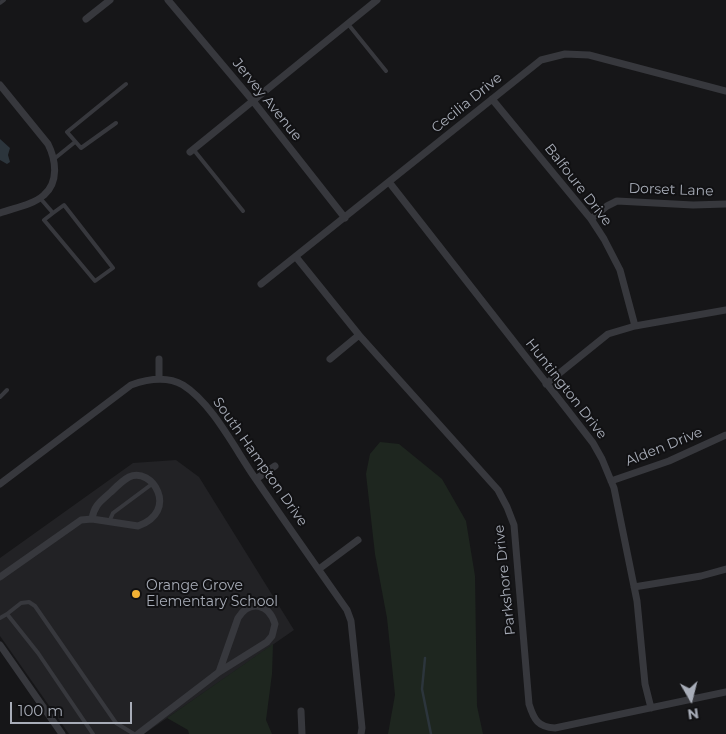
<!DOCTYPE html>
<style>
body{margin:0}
#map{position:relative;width:726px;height:734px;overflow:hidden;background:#161618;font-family:Montserrat,sans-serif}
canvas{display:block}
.north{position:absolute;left:666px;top:674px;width:50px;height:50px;-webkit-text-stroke:4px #111113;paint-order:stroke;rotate:172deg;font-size:14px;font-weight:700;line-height:20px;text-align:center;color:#a8adb8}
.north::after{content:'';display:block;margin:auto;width:18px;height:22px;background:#a8adb8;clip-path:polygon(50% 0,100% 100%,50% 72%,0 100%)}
.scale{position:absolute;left:10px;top:702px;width:122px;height:22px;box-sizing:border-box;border:2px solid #a8adb8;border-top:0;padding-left:6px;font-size:15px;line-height:18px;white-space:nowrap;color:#a8adb8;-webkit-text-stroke:4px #111113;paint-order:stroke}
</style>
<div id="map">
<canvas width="726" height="734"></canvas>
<div class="north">N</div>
<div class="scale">100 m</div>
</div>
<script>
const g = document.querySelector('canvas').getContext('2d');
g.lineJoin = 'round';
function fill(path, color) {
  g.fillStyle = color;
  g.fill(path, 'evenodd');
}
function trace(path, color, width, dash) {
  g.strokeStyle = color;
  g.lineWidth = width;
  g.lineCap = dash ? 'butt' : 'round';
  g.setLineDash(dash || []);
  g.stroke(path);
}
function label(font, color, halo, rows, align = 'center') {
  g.font = font + ' Montserrat,sans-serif';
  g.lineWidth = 4;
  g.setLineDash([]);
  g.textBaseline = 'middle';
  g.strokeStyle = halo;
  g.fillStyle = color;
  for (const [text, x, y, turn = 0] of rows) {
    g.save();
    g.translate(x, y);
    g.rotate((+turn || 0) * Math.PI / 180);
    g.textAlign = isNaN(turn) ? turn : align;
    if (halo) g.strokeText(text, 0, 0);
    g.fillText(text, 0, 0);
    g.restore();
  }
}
fill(new Path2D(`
 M176,460L199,477L294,630L144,734H69L0,636V558L133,463Z`), '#222225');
fill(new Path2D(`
 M380,442L399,444L442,479L466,521L475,576L477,706L483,734H388L395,695L387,618L375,554L366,474L370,454Z
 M273,644L272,674L266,720L272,734H189L188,730L167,718Z`), '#1e261f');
fill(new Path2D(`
 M0,139L10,148L8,155L10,162L7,164L0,160Z`), '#2c353c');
trace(new Path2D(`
 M425,658L422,689L431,734`), '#2c353c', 2.5);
trace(new Path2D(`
 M0,3L4,0
 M348,24L386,71
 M116,123L81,148L67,132L126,84
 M193,149L243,211
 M54,159L75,142
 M40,198L53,213L44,220L95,281L113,268L64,205L53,213
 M0,397L7,390
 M109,522L113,513L152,484
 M7,614L21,603L29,602L35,606L116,723L134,734
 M0,618L7,614L38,653L93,734`), '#37383d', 4);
trace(new Path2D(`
 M168,0L253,101L345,218
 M86,19L110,0
 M0,85L48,144C56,160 59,182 44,195C33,205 14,208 0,213
 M492,99L591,219L604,239L620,270L635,326
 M190,152L377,0
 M389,182L569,412L593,443L602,459L614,488L637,601L645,684L651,708
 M591,219L607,206L617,201L693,205L726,204
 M296,257L359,335L498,490L507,507L514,525L529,704C534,720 538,727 555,728L726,692
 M261,284L541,60L565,54L589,55L726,91
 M330,359L359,335
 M159,379V359
 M546,384L608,334L635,326L726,310
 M256,479L275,466
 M611,481L669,461L726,435
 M0,484L131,385C148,379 167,376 183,385C212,403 235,449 255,478C285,522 316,566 347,610L351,621L362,728L361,734
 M319,569L358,540
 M0,577L81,520L92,519L138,526C180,511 152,466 129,477C123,480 116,487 111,492C101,501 94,505 92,519
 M634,587L701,576L726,569
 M0,645L62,734
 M301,711L302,734
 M138,734L219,672L267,642L272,636L275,624C269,604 250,599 238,618L219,672`), '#37383d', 7);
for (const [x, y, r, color] of [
 [136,594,5,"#f2b134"]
]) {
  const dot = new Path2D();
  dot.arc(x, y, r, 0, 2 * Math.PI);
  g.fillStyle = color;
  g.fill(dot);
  trace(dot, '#111113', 2);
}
label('14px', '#a8adb8', '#111113', [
 ["Jervey Avenue",267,100,51],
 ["Cecilia Drive",467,103,-39],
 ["Balfoure Drive",578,185,52],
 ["Dorset Lane",671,190,2],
 ["Huntington Drive",566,389,52],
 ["Alden Drive",664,447,-22],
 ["South Hampton Drive",260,462,55],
 ["Parkshore Drive",505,580,-96]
]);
label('14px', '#a8adb8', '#111113', [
 ["Orange Grove",146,586],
 ["Elementary School",146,602]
], 'left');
</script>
